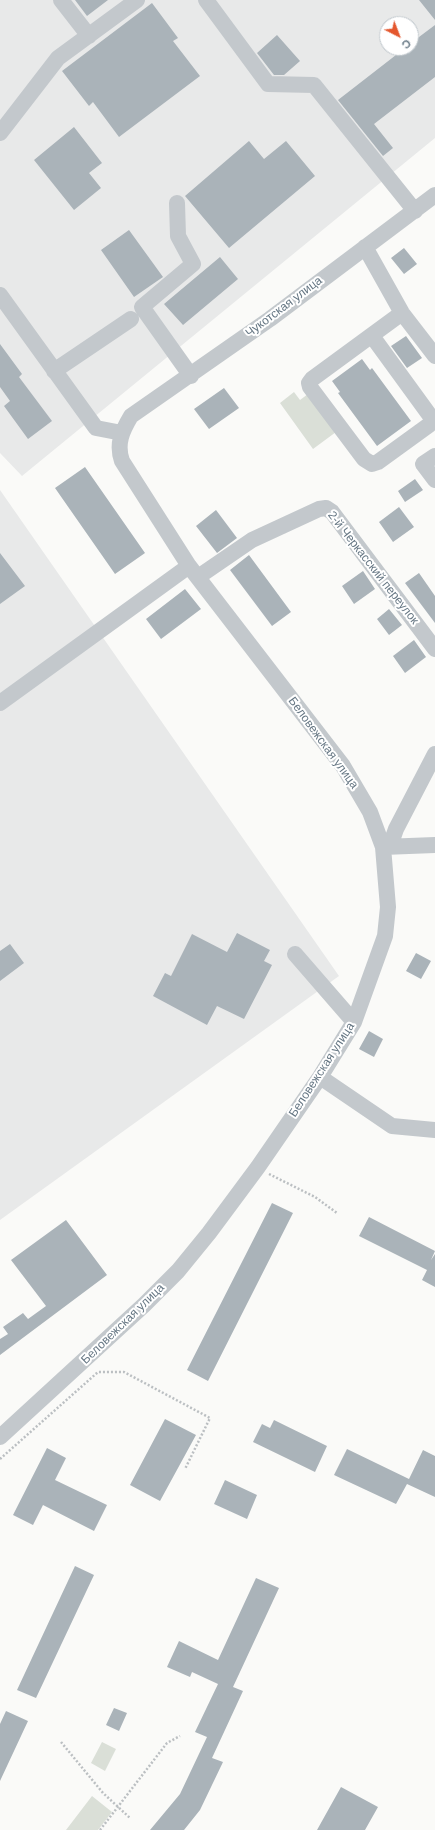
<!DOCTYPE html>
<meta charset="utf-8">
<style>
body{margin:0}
#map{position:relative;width:435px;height:1830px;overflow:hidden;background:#fafaf8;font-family:Arial,sans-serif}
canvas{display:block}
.north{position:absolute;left:379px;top:16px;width:40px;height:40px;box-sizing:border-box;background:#fff;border:1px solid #c1c8cd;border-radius:50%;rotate:138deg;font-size:11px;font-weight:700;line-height:16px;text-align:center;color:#657683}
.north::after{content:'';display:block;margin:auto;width:14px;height:18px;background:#e4572e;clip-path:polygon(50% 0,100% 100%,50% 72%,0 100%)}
</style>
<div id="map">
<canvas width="435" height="1830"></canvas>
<div class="north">С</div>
</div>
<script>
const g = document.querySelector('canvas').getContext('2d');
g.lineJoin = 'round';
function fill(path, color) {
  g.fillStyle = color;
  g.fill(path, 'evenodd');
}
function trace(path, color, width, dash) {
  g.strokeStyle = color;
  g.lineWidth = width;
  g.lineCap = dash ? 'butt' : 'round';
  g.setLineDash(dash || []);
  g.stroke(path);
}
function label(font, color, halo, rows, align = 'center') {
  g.font = font + ' Arial,sans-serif';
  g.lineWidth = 4;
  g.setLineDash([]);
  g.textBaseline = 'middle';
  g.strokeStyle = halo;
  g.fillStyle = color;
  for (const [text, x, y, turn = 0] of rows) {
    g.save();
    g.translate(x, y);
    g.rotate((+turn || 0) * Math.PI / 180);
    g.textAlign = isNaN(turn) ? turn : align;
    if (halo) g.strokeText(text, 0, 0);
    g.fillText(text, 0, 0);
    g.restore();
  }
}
fill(new Path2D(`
 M0,0H435V138L22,476L0,453ZM387,24H411V48H387Z
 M0,490L339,976L0,1220Z`), '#e8e9e9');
fill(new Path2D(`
 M294,392L300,400L308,394L336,432L313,449L280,403Z
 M102,1742L116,1749L105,1771L91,1763Z
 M92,1796L112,1812L98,1830H66Z`), '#dadfd7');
fill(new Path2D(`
 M75,0H108L87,16Z
 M419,0H435V20Z
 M152,3L178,38L173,41L200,76L119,137L93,102L89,106L62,71Z
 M435,25V77L374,124L393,148L383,156L338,100L405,48H411V43Z
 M277,35L300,61L284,75H274L257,53Z
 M74,127L102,163L89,173L101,188L74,210L34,160Z
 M249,141L264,159L286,141L315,176L229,248L185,196Z
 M129,230L163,277L134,297L101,250Z
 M404,248L417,264L404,274L391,258Z
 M220,257L238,279L183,325L164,304Z
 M406,336L422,358L407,368L391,346Z
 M0,344L22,374L19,377L52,421L28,439L4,406L10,401L0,387Z
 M362,359L370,370L372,368L411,421L377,446L338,393L340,392L332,381Z
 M224,388L239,408L209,429L194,409Z
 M85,467L145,553L115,574L55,488Z
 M415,479L423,490L405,502L398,491Z
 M399,507L414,527L393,542L379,522Z
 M216,510L237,538L217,553L196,526Z
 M0,553L25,586L0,604Z
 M249,555L291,612L272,626L230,570Z
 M363,571L375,589L354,604L342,586Z
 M419,573L435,596V623L405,583Z
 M185,589L201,609L161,639L146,619Z
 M389,609L402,625L389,635L377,619Z
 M414,640L426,657L405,673L393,656Z
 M237,933L270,950L264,961L272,965L244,1019L217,1006L207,1025L153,996L165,973L171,976L192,934L227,952Z
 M10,944L24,963L0,981V951Z
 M416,953L431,961L421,979L406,971Z
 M369,1031L383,1039L374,1057L359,1049Z
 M272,1203L293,1213L208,1381L187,1370Z
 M369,1217L435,1251L431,1260L435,1254V1287L422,1280L427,1270L359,1236Z
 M66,1220L107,1275L0,1355V1339L8,1334L3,1327L23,1313L28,1319L46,1306L11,1260Z
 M165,1419L196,1435L160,1501L130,1485Z
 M274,1420L327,1446L315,1472L253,1442L262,1424L270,1428Z
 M47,1448L66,1458L55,1480L107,1505L94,1531L43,1505L33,1525L13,1515Z
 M347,1449L409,1479L423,1450L435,1456V1497L407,1484L396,1504L334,1475Z
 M225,1480L257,1495L247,1519L214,1504Z
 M75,1566L94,1575L36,1698L17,1690Z
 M256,1578L279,1588L233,1687L243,1691L212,1758L223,1762L200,1810L184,1830H150L180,1794L207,1737L195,1732L218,1684L192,1672L190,1677L167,1667L179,1641L218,1660Z
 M114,1708L127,1713L119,1731L106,1725Z
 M6,1711L28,1721L0,1781V1724Z
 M341,1787L378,1807L365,1830H317Z`), '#aab3b9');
trace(new Path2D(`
 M269,1174L315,1197L337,1213
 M0,1459L98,1372H124L210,1418L185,1469
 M61,1742L103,1793L130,1818
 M100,1830L167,1743L180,1736`), '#bbbfc2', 2.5, [2, 2]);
trace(new Path2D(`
 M61,0L89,36
 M206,0L268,84L314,85L415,211
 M0,133L58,58L137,0
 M177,203L178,236L193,264L142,307L191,376
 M365,247L402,313L435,356
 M0,295L96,428L122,433
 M372,336L431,417L432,421L429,425L378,462L372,464L364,459L310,387L309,383L312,379L402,313
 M54,371L131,319
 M435,456L423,464L435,480
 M198,577L252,540L319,509L326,508L332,512L435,649
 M0,703L189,566
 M390,846L396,829L435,754
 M383,847L435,845
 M295,954L354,1022
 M320,1077L392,1126L435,1130
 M0,1437L144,1305L178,1271L209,1233L258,1167L320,1077L354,1022L385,936L388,907L383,847L370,812L343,766L189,566L122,461C116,444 122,431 131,416L270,319L435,195`), '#c3c8cc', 16);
label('12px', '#657683', '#fff', [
 ["Чукотская улица",284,307,-37],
 ["2-й Черкасский переулок",373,568,52],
 ["Беловежская улица",323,743,54],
 ["Беловежская улица",322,1070,-57],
 ["Беловежская улица",123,1324,-44]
]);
</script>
